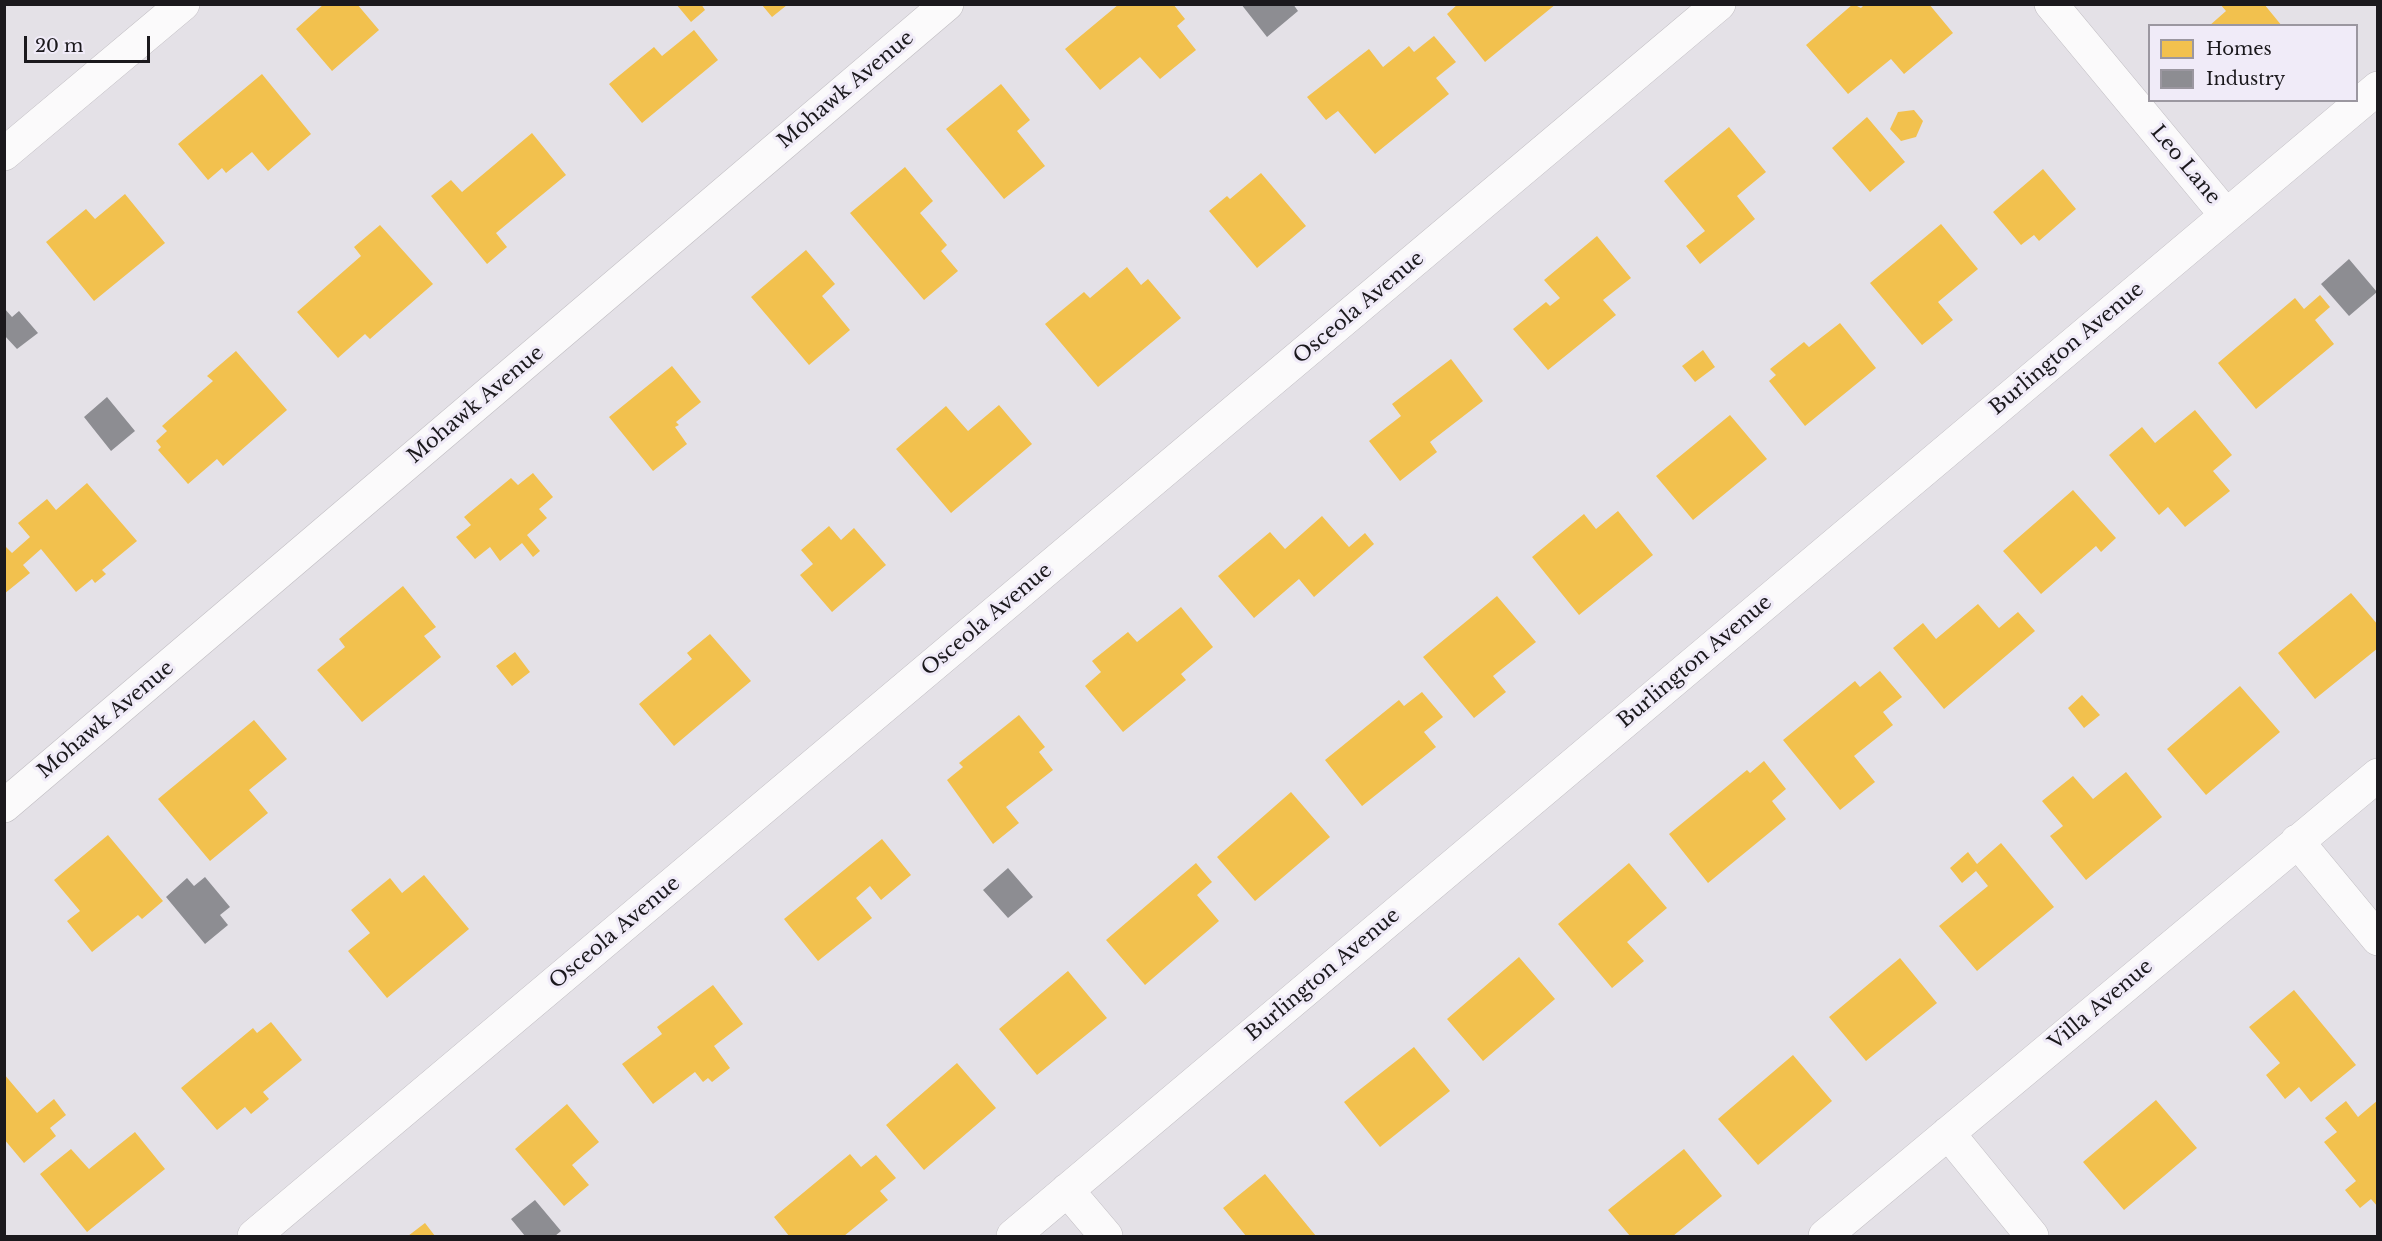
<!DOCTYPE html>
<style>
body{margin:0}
#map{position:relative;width:2382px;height:1241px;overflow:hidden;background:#e4e1e7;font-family:"Libre Baskerville",serif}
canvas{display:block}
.frame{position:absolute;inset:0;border:6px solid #1b191d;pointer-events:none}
.legend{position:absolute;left:2148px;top:24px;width:210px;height:78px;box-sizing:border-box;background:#f0ebf8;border:2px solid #9b97a0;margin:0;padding:8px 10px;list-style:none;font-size:18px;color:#1b191d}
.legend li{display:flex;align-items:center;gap:12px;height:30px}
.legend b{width:30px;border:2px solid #9b97a0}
.scale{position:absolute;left:24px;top:36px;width:126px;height:27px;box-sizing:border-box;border:3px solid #1b191d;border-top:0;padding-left:8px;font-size:18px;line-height:21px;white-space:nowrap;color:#1b191d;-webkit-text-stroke:4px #f0ebf8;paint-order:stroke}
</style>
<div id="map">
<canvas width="2382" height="1241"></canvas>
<div class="frame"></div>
<ul class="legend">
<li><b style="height:16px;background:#f2c14e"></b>Homes</li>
<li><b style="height:16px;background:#8d8d92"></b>Industry</li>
</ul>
<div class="scale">20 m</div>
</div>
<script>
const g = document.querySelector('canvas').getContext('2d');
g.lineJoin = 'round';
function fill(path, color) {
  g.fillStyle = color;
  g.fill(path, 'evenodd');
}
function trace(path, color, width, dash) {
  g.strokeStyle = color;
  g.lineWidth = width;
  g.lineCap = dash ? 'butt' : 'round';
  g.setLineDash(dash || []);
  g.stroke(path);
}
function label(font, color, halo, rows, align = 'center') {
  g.font = font + ' "Libre Baskerville",serif';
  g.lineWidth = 6;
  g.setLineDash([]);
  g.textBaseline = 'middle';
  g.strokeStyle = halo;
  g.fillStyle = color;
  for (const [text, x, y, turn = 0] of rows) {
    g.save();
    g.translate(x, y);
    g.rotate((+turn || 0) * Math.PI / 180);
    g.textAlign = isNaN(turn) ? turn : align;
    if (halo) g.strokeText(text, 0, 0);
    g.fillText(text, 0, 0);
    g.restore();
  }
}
fill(new Path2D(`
 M324,4H357L379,30L332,71L296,29Z
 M676,4H701L705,10L691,22Z
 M1119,4H1173L1185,19L1177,26L1196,50L1160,79L1140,57L1100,90L1065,49Z
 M1458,4H1556L1485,62L1447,14Z
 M1853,4L1861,8L1865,4H1929L1953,33L1904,74L1891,59L1848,94L1806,45Z
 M2220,4H2264L2282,26H2209L2226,11Z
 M762,5H787L772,17Z
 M694,30L718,60L642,123L609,84L654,47L662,56Z
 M1434,36L1456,62L1436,78L1449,94L1375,154L1338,111L1326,120L1307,97L1369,49L1383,67L1409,46L1414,52Z
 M262,74L311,134L268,171L252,152L226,173L222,168L208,180L178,144Z
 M1001,84L1030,120L1017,131L1045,166L1004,199L946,129Z
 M1914,110L1923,121L1916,137L1901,141L1890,129L1898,112Z
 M1867,117L1905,162L1870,192L1832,148Z
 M1729,127L1766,172L1737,196L1755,219L1700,264L1686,246L1705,231L1664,181Z
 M532,133L566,175L496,233L507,247L487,264L431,196L451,180L462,192Z
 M905,167L933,201L920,213L947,245L941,251L958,271L924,300L850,213Z
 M2043,169L2076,209L2039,241L2034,235L2021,245L1993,212Z
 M1261,173L1306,226L1257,268L1209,211L1227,196L1230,199Z
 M125,194L165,243L94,301L46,242L86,209L95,219Z
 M1941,224L1978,269L1938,302L1953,320L1922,345L1870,283Z
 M380,225L433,284L370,339L365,334L338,358L297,312L361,256L354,247Z
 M1597,236L1631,278L1603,300L1616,315L1548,370L1513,329L1546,302L1550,306L1560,298L1544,280Z
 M806,250L835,284L822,296L850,330L809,365L751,297Z
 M1127,267L1141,285L1148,279L1181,318L1098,387L1045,324L1084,292L1090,298Z
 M2320,295L2330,307L2315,320L2334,344L2256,409L2218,363L2295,298L2304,309Z
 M1840,323L1876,368L1805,426L1769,381L1776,375L1770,369L1804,342L1809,347Z
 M1703,350L1715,367L1695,382L1682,366Z
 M236,351L287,410L223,466L217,459L188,484L158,450L161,447L156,441L167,431L162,426L213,381L207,376Z
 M1451,359L1483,401L1430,442L1437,452L1400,481L1369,441L1401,416L1392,404Z
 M672,366L701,402L676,422L679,425L675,427L687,444L653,471L609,417Z
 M999,405L1032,444L951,513L896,449L946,406L968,431Z
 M2195,410L2232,455L2213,471L2230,491L2185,527L2168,507L2159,515L2109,455L2142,427L2155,443Z
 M1730,415L1767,459L1693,520L1656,476Z
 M533,473L553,497L539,509L547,518L527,535L540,551L533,557L522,543L500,561L490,547L475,559L456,537L471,525L464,517L511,478L518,485Z
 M87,483L137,541L102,570L106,574L95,583L92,579L76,592L41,549L23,565L30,573L4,594V545L12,553L30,537L18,523L47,499L56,510Z
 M2073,490L2116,538L2101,552L2096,546L2041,594L2003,551Z
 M1618,511L1653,555L1579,615L1532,557L1584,514L1596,529Z
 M1322,516L1349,547L1365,533L1374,544L1314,597L1299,579L1254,618L1218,576L1270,532L1285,549Z
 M829,526L841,540L854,528L886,565L832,612L800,575L813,564L801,550Z
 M403,586L436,627L424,636L441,657L362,722L317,670L345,647L339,639Z
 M2351,593L2378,625V648L2315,699L2278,653Z
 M1497,596L1536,642L1493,676L1506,692L1474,718L1423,657Z
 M1978,604L1999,628L2018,612L2035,631L1944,709L1893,648L1923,623L1936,639Z
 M1181,607L1213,647L1181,674L1186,680L1123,732L1085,686L1101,672L1092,661L1128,632L1137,642Z
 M710,634L751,681L674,746L639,704L692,659L687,653Z
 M515,652L530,672L512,686L496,666Z
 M1880,671L1902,697L1883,712L1893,725L1854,756L1875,782L1840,810L1783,740L1855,681L1860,687Z
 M2240,686L2280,732L2206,795L2167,749Z
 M1422,692L1443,717L1424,732L1436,747L1362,806L1325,760L1399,700L1404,706Z
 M2082,695L2100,715L2084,728L2068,708Z
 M1019,715L1045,747L1039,752L1053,770L1006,807L1019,823L993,844L947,780L963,767L959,763Z
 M254,720L287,759L249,790L268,813L210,861L158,799Z
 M1764,761L1786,789L1772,801L1786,819L1708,883L1669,834L1747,770L1750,773Z
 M2126,772L2162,817L2086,880L2050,836L2063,826L2042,801L2073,776L2093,799Z
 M1291,792L1330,837L1255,901L1217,857Z
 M108,835L163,901L142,919L138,915L92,952L67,921L80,911L54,880Z
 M882,839L911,875L881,900L870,886L856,898L872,918L818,961L784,919Z
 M2001,843L2054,907L1977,971L1939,926L1988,886L1976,871L1962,883L1950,868L1968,852L1977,864Z
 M1196,863L1212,882L1197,895L1219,921L1145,985L1106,940Z
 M1629,863L1667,908L1627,942L1644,961L1612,988L1558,924Z
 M424,875L469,929L387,998L348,951L370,933L351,910L390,878L402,893Z
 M1519,957L1555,999L1483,1061L1447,1019Z
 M1900,958L1937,1003L1866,1061L1829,1017Z
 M1068,971L1107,1018L1037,1075L999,1029Z
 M713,985L743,1024L714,1046L730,1068L712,1082L708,1078L703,1082L695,1072L653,1104L622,1064L662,1034L657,1027Z
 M2294,990L2356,1065L2311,1102L2299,1087L2285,1099L2266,1075L2280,1063L2249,1027Z
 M271,1022L302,1060L263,1092L269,1099L251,1114L245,1107L217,1130L181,1088L253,1028L257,1033Z
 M1414,1047L1450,1091L1380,1147L1344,1102Z
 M1793,1055L1832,1101L1758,1165L1718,1119Z
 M957,1063L996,1108L924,1170L886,1125Z
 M4,1074L37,1113L54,1099L66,1115L50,1128L56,1136L24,1163L4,1139Z
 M2156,1100L2197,1148L2124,1210L2083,1162Z
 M2378,1100V1207L2371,1199L2360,1208L2345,1190L2356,1181L2324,1142L2337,1132L2325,1118L2346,1101L2358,1117Z
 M567,1104L599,1142L572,1165L589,1185L564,1206L515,1149Z
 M135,1132L165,1169L87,1232L40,1174L71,1149L89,1169Z
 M1684,1149L1722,1196L1673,1236H1630L1608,1210Z
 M850,1154L861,1167L876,1155L896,1178L880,1191L888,1200L844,1236H789L774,1217Z
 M1265,1174L1316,1236H1246L1223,1208Z
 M425,1223L435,1236H408Z`), '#f2c14e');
fill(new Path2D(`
 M1241,4H1293L1298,11L1267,37Z
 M2349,259L2377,292L2349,316L2321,284Z
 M4,308L12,317L19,311L38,333L17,349L4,335Z
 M107,397L135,431L111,451L84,417Z
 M1008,868L1033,897L1008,918L983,890Z
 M205,877L230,907L220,915L228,925L205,944L166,897L187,878L194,886Z
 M535,1200L561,1231L555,1236H525L511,1219Z`), '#8d8d92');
const minor = new Path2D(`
 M2051,4L2226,215
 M4,154L183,4
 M4,806L947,4
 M2297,841L2378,939
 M1948,1133L2032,1236
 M1067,1190L1106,1236
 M254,1236L1719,4
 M1013,1236L2378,88
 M1825,1236L2378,775`);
trace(minor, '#bfbcc1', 34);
trace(minor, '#fbfafb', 33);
label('20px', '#1b191d', '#f0ebf8', [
 ["Mohawk Avenue",846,90,-40],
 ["Leo Lane",2185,165,50],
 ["Osceola Avenue",1359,308,-40],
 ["Burlington Avenue",2067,349,-40],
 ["Mohawk Avenue",476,405,-40],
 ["Osceola Avenue",987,620,-40],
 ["Burlington Avenue",1695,662,-40],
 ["Mohawk Avenue",106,720,-40],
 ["Osceola Avenue",615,933,-40],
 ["Burlington Avenue",1323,975,-40],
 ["Villa Avenue",2101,1005,-40]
]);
</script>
